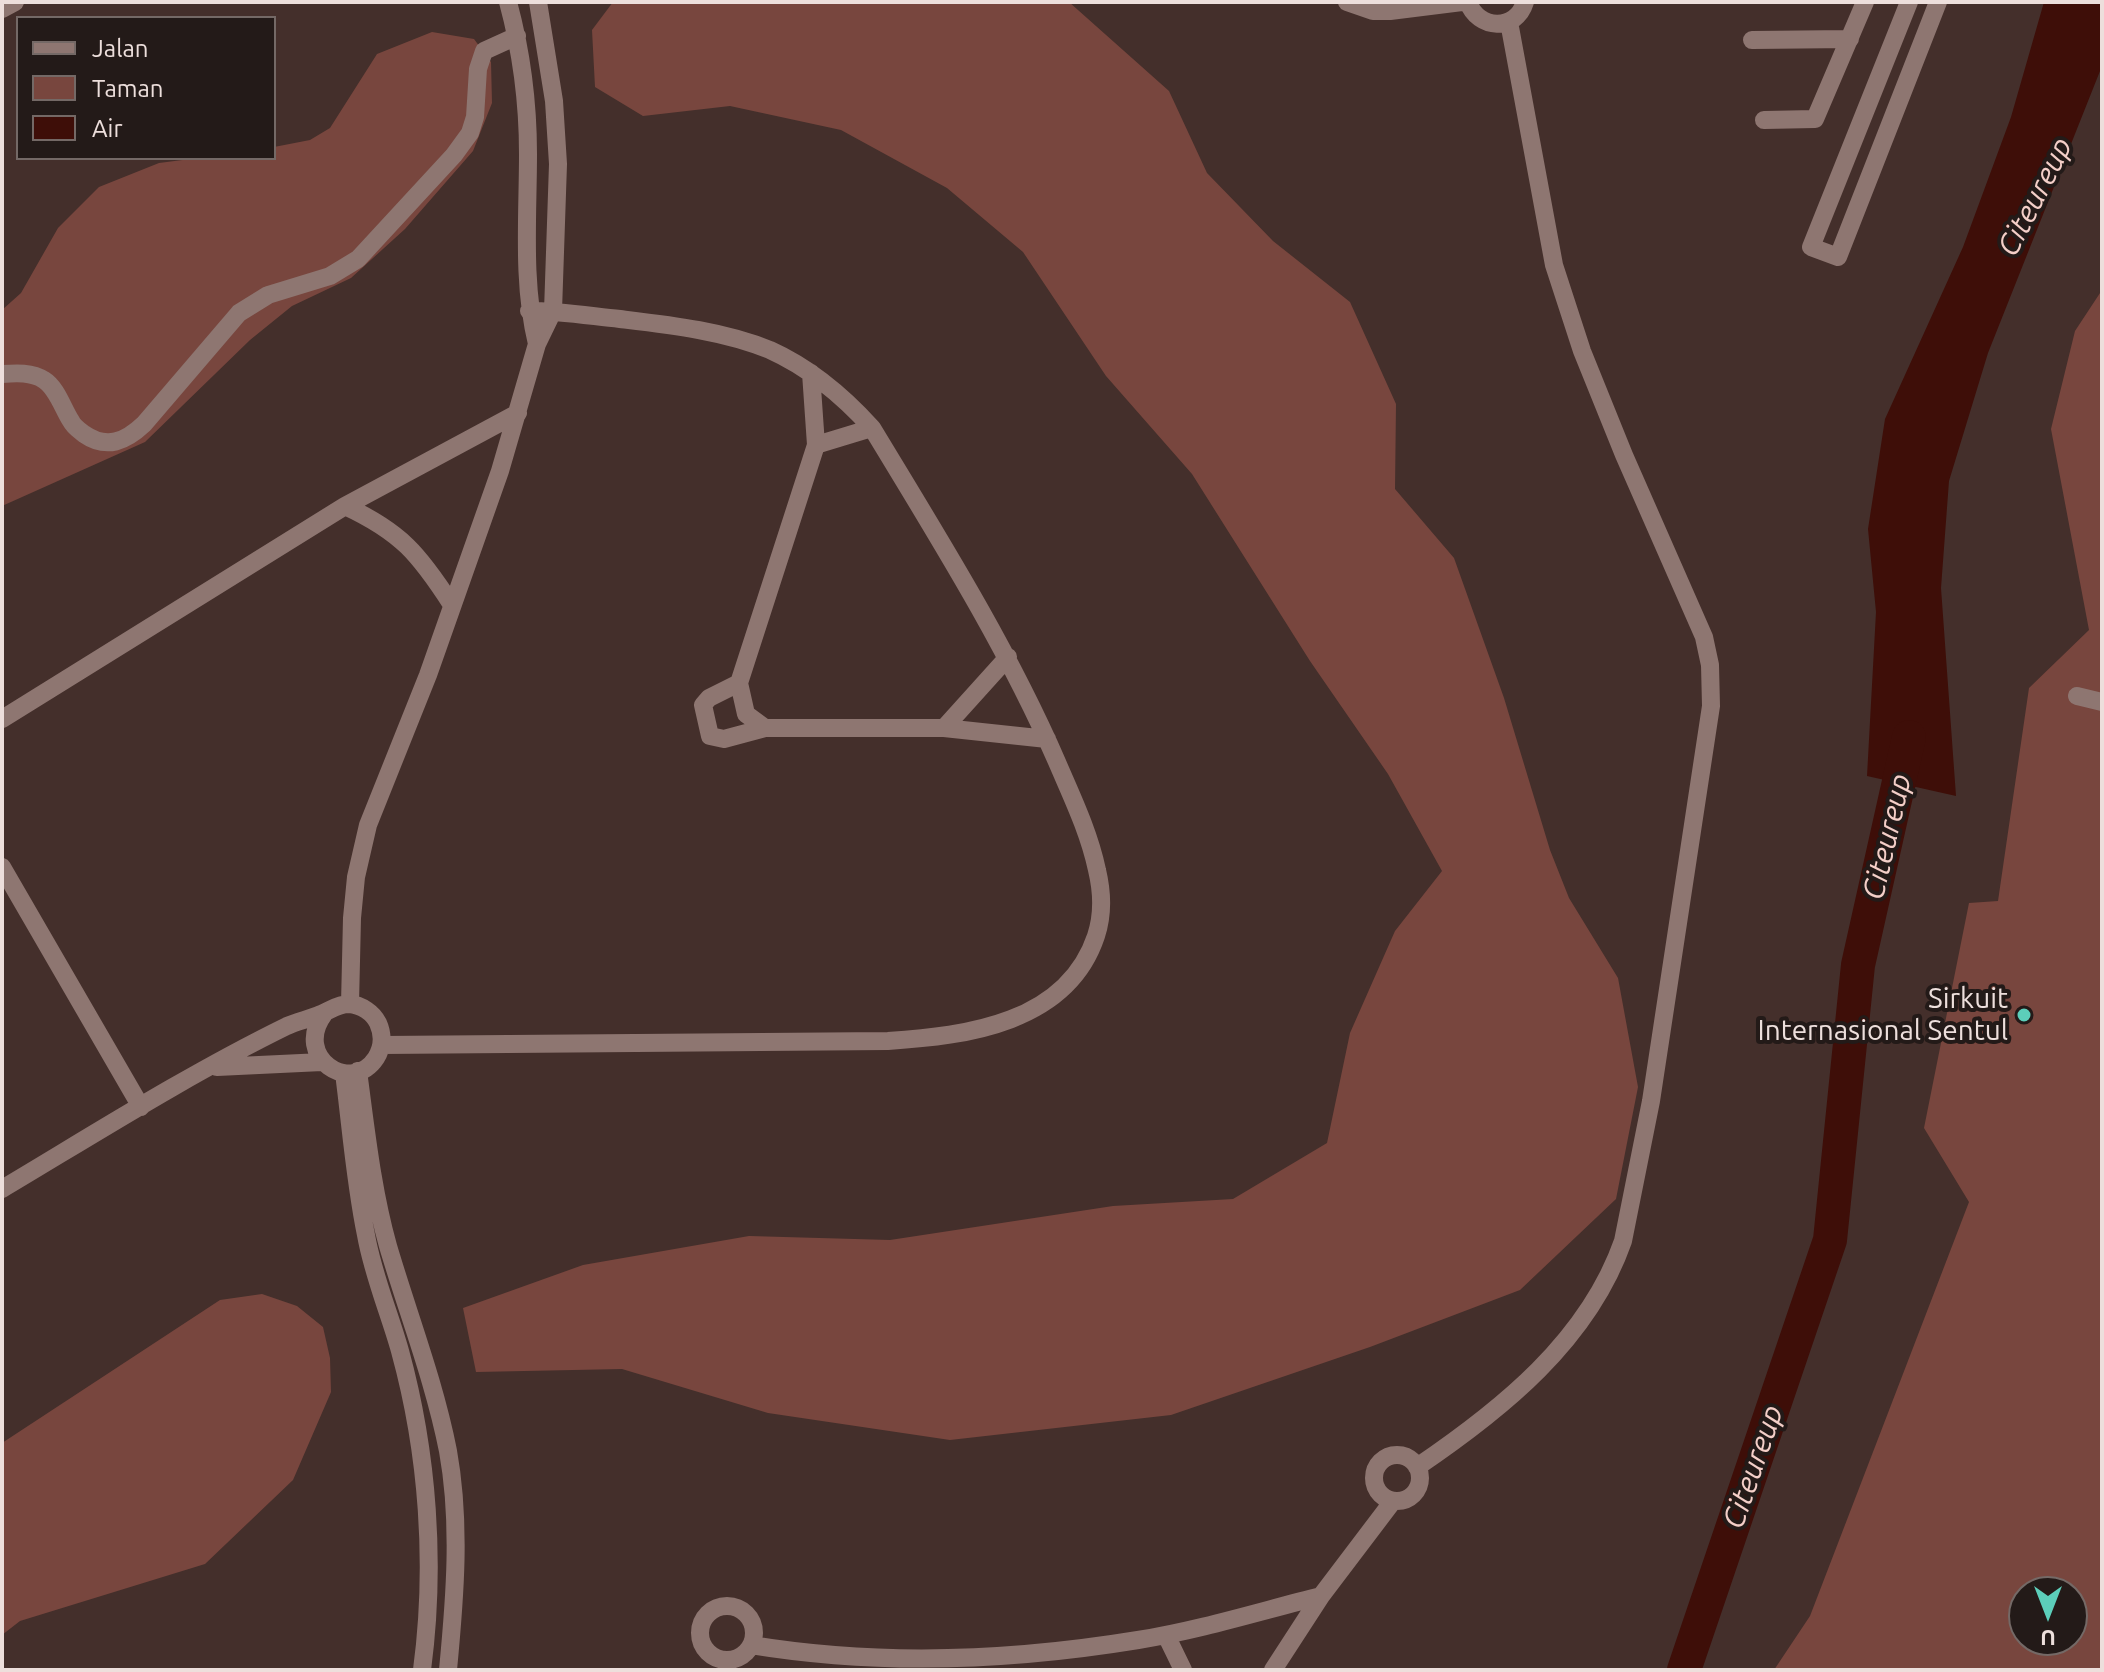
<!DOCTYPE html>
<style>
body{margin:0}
#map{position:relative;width:2104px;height:1672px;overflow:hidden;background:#442f2b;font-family:Ubuntu,sans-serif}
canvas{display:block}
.frame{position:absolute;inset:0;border:4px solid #eddfdc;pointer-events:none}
.legend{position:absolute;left:16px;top:16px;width:260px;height:144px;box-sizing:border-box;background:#231a18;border:2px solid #746966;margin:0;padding:10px 14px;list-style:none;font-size:24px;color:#eddfdc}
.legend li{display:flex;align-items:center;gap:16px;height:40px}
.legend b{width:40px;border:2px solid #746966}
.north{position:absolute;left:2008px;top:1576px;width:80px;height:80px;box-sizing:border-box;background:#231a18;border:2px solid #746966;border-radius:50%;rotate:180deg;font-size:22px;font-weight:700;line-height:32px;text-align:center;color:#eddfdc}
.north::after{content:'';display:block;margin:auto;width:28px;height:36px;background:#5cceba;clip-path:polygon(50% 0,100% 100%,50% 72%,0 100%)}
</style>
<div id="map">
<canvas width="2104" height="1672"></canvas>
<div class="frame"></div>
<ul class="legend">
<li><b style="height:10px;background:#8e7671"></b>Jalan</li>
<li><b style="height:22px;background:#78463e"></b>Taman</li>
<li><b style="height:22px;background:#3e0e08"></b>Air</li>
</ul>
<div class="north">U</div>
</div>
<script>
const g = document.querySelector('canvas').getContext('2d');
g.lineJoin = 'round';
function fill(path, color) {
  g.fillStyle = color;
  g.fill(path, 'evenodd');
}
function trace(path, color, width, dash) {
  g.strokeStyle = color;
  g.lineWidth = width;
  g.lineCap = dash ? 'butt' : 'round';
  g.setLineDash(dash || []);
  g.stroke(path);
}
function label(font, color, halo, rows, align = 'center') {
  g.font = font + ' Ubuntu,sans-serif';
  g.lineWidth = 8;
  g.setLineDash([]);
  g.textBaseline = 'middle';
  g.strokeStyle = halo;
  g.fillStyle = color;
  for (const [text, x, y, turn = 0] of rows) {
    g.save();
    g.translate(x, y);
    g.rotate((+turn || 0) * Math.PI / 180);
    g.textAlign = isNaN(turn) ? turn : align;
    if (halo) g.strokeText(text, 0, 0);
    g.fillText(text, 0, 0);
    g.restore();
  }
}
fill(new Path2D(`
 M613,2H1069L1169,91L1207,173L1273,241L1350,302L1396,404L1395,489L1454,558L1504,698L1550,850L1569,898L1618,978L1638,1087L1616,1199L1520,1290L1370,1347L1171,1415L950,1440L768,1413L622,1369L476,1372L463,1308L583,1265L749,1236L890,1240L1113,1206L1233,1199L1327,1143L1350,1033L1395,931L1442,871L1388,774L1310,661L1192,474L1106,376L1023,252L947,188L841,130L730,106L643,116L595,87L592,30Z
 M432,32L474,39L491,62L492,103L473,151L405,229L351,278L292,306L250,340L145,442L2,506V310L21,293L58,228L99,187L159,163L198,158H274V147L310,140L330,128L377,54Z
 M2102,290V1670H1774L1810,1616L1969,1202L1924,1128L1969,903L1998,901L2029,688L2089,630L2051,429L2075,331ZM2024,1592H2072V1640H2024Z
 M262,1294L297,1306L323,1327L330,1358L331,1392L293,1480L205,1564L20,1621L2,1635V1443L220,1300Z`), '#78463e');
fill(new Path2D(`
 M2044,2H2102V66L1988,353L1949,481L1941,588L1956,796L1867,776L1876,612L1868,529L1885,419L1963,247L2011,117Z`), '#3e0e08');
trace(new Path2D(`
 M1684,1670L1830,1240L1858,965L1909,737`), '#3e0e08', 34);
trace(new Path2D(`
 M508,2C521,50 528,104 528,154C528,217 522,282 537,344
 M1347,2L1373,11H1390L1462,2
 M1468,2C1478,30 1516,32 1525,2
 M1909,2L1811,247L1838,257L1938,2
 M2,9L15,2
 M1752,40L1850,39
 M1764,120L1815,119L1865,2
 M811,373L816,445L739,683L746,714L765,728H944L1047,739
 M2,374C16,373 32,372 44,380C57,388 63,409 71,421C74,427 79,430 84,434C107,450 126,441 144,424L239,313L268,295L330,276L358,259L454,155L470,133L475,117L478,69L484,51L517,36
 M816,445L872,428
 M345,506C401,532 419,554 452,605
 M739,683L709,698L703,705L710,736L724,739L765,728
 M2077,696L2102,702
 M2,719L345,506L518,413
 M944,728L1008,657
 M2,867L141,1107
 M350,1004L352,918L356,877L368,825L428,675L500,471L537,344L553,311L558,164L554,101L538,2
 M382,1045L888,1041C967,1036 1067,1023 1096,936C1103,915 1102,891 1097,870C1089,832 1072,797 1057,762C1006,645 938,537 872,428C843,396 810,368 770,350C724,331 670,325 620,319C590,316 560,311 529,311
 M217,1067L322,1062
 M358,1071C366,1130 372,1189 388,1246C408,1314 434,1380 448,1451C461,1523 455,1597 448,1670
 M344,1073C351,1127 355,1182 366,1235C373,1275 389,1312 400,1351C428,1453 436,1565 422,1670
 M2,1189C96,1133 189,1074 287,1026C298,1021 310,1019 321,1014C331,1010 338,1004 349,1004C362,1005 373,1013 378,1023C383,1034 383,1047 376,1058C351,1096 292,1057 324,1014
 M1374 1478a23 23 0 1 1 46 0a23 23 0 1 1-46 0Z
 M1417,1467C1501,1410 1588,1341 1623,1241L1651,1101L1711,706L1710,665L1704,637L1624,455L1582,351L1554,265L1509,22
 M700 1633a27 27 0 1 1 54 0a27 27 0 1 1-54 0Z
 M1166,1635L1183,1670
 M751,1645C879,1666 1010,1661 1138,1640C1200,1630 1261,1611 1321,1596
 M1273,1670L1321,1596L1393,1501`), '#8e7671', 18);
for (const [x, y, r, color] of [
 [2024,1015,8,"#5cceba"]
]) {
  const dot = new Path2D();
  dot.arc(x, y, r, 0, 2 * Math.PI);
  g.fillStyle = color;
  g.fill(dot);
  trace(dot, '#231a18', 3);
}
label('28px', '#eddfdc', '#231a18', [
 ["Sirkuit",2008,999],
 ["Internasional Sentul",2008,1031]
], 'right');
label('italic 30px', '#f4cfc8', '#231a18', [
 ["Citeureup",2035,197,-63],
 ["Citeureup",1887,837,-77],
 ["Citeureup",1753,1467,-71]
]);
</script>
